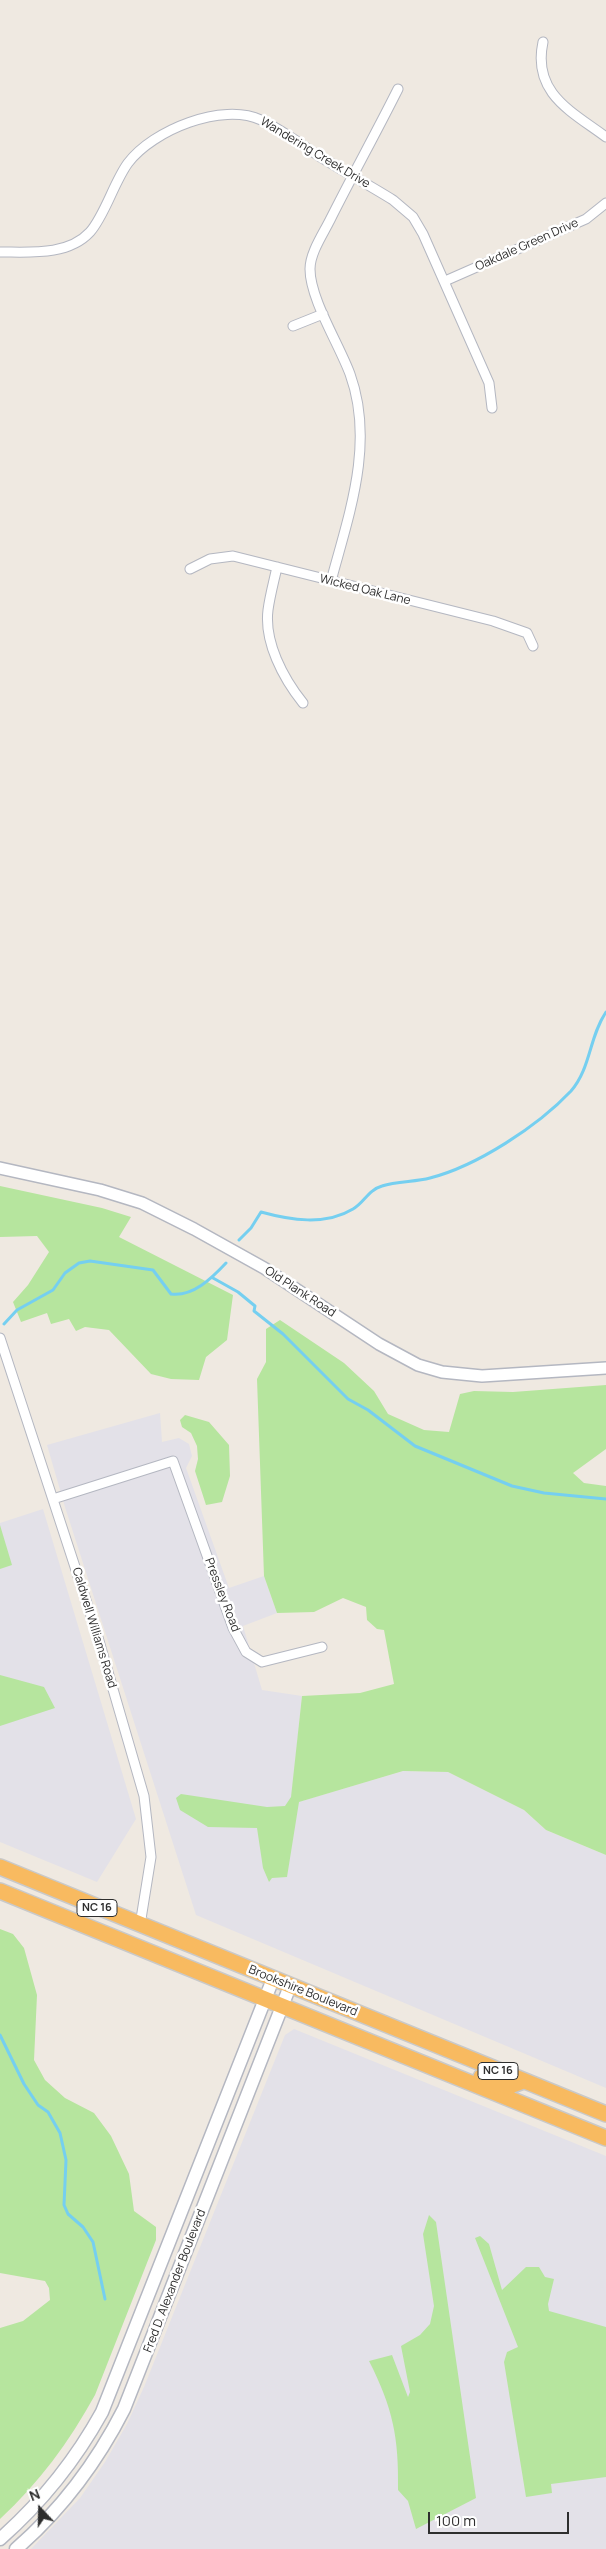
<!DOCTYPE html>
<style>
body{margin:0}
#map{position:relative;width:606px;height:2549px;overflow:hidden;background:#efe9e1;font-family:Manrope,sans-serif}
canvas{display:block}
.north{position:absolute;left:15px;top:2484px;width:50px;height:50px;-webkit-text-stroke:4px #fff;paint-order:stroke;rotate:339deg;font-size:14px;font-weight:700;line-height:20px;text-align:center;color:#2e2e2e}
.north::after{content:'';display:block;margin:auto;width:18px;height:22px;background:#2e2e2e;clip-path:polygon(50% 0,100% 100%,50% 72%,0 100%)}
.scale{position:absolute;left:428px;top:2512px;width:141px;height:22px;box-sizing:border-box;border:2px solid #2e2e2e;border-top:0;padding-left:6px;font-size:15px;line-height:18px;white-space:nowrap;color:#2e2e2e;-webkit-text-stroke:4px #fff;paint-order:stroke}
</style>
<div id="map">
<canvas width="606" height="2549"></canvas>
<div class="north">N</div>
<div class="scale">100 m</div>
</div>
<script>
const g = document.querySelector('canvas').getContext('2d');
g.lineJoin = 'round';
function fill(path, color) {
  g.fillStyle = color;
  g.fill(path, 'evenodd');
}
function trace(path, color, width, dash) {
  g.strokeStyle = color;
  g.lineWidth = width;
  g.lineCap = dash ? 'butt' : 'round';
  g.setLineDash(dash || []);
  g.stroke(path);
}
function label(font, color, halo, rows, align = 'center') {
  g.font = font + ' Manrope,sans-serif';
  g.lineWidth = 5;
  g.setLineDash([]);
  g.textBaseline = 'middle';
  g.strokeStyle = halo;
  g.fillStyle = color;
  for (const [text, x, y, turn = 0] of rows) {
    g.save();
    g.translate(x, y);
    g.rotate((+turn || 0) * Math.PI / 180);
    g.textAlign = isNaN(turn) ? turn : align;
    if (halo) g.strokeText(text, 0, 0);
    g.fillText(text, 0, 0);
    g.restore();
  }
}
fill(new Path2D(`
 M160,1413L162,1442L179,1438L189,1444L192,1456L186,1468L229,1588L264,1576L277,1613L243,1626L262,1690L302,1696L291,1804L403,1771L448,1772L524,1810L546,1830L606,1855V2088L196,1915L65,1507L47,1445Z
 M43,1509L136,1819L97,1882L0,1842V1523Z
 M294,2029L606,2156V2549H31L80,2498L105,2462L127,2424L144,2387L285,2035Z`), '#e3e1e8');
fill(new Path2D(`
 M0,1186L102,1208L131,1217L119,1237L233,1295L227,1340L206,1357L199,1380L171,1379L151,1374L109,1330L85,1327L76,1331L69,1319L51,1324L47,1313L21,1322L13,1302L28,1285L49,1252L37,1236L0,1237Z
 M280,1320L344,1363L374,1391L388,1414L424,1430L449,1432L460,1394L474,1391L513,1392L606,1385V1449L573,1473L584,1483L606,1486V1855L546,1830L524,1810L448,1772L403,1771L299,1802L287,1877L272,1878L269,1882L263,1868L257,1828L208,1827L180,1810L176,1798L181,1794L267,1807L285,1806L291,1797L302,1696L360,1693L394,1684L384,1630L377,1629L367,1620L366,1607L343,1598L314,1612L277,1613L264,1576L257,1379L266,1362V1329Z
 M185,1415L209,1422L229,1445L230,1476L222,1502L206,1505L195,1471L198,1459L197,1446L191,1433L182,1427L180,1420Z
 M0,1525L12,1565L0,1569Z
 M0,1675L44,1687L55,1708L0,1726Z
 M0,1929L13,1934L24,1948L37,1995L34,2060L45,2080L65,2098L94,2113L111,2136L129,2174L134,2211L156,2227V2240L95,2395C69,2442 39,2483 0,2519V2328L23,2321L50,2300L49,2288L45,2281L0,2273Z
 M429,2215L436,2222L476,2498L416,2529L408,2501L398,2490C399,2438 393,2408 369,2361L392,2355L408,2397L410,2392L401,2346L420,2335L430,2324L434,2306L423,2234Z
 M480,2236L489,2244L502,2290L526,2267H539L545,2277L554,2279L548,2304L549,2311L606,2327V2477L551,2484L552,2493L526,2497L504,2362L507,2352L518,2347L475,2238Z`), '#b6e59e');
trace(new Path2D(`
 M239,1240L251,1228L261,1212C290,1220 325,1226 353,1209C364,1203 368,1190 382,1186C397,1181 415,1182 430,1178C477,1166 538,1126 571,1091C591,1068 589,1037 606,1012
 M213,1278L238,1292L255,1306L254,1311L283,1334L348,1399L368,1410L415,1446L512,1486L544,1493L606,1499
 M4,1324L17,1310L53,1290L65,1273L79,1263L90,1261L153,1270L171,1294C193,1297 212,1278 226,1263
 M0,2035L24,2084L38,2105L48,2112L60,2133L66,2160L64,2205L68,2214L83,2227L93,2242L105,2299`), '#75cff0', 3);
const minor = new Path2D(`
 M543,42C532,93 571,111 606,137
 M0,252C29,252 68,256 90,232C105,215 114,182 128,163C153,130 222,102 261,120C281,129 300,144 319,156C343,171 369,185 393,200L413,217L423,234L489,383L492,408
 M445,281L586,219L606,203
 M293,326L323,314
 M277,567C274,581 270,595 268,610C264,642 283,678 303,703
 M190,569L210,559L233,556L493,621L527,633L533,646
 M331,581C349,514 375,443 350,374C339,344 310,299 310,269C310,253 323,234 330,220C352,176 376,133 398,89
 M0,1338L97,1634L144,1796L151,1857L140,1925
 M53,1499L173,1461L233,1628L246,1652L262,1662L322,1647`);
const tertiary = new Path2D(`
 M0,1168L100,1190L142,1203L194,1229L264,1268L379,1344L418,1365L442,1372L482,1376L606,1368`);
const secondary = new Path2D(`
 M0,2539C42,2502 75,2461 102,2412L273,1979
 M16,2549C61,2510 97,2462 124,2409L290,1986`);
const trunk = new Path2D(`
 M0,1867L606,2114
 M0,1891L606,2138
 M481,2077L510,2086L523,2081`);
trace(minor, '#b4b7c1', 11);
trace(tertiary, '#b4b7c1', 14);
trace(secondary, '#b4b7c1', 15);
trace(trunk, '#c9c9c9', 18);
trace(minor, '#fff', 9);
trace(tertiary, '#fff', 11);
trace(secondary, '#fff', 12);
trace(trunk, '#f8ba60', 15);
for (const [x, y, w] of [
 [97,1908,40],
 [498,2071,40]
]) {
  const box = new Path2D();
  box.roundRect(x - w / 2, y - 8.5, w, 17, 4);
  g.fillStyle = '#fff';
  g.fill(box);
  trace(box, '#2e2e2e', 1);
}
label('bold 11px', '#2e2e2e', null, [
 ["NC 16",97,1908],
 ["NC 16",498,2071]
]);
label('12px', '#2e2e2e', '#fff', [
 ["Wandering Creek Drive",315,153,31],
 ["Oakdale Green Drive",527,245,-24],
 ["Wicked Oak Lane",365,590,14],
 ["Old Plank Road",300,1292,33],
 ["Pressley Road",222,1595,69],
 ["Caldwell Williams Road",94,1628,73],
 ["Brookshire Boulevard",303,1991,22],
 ["Fred D. Alexander Boulevard",175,2281,-69]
]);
</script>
